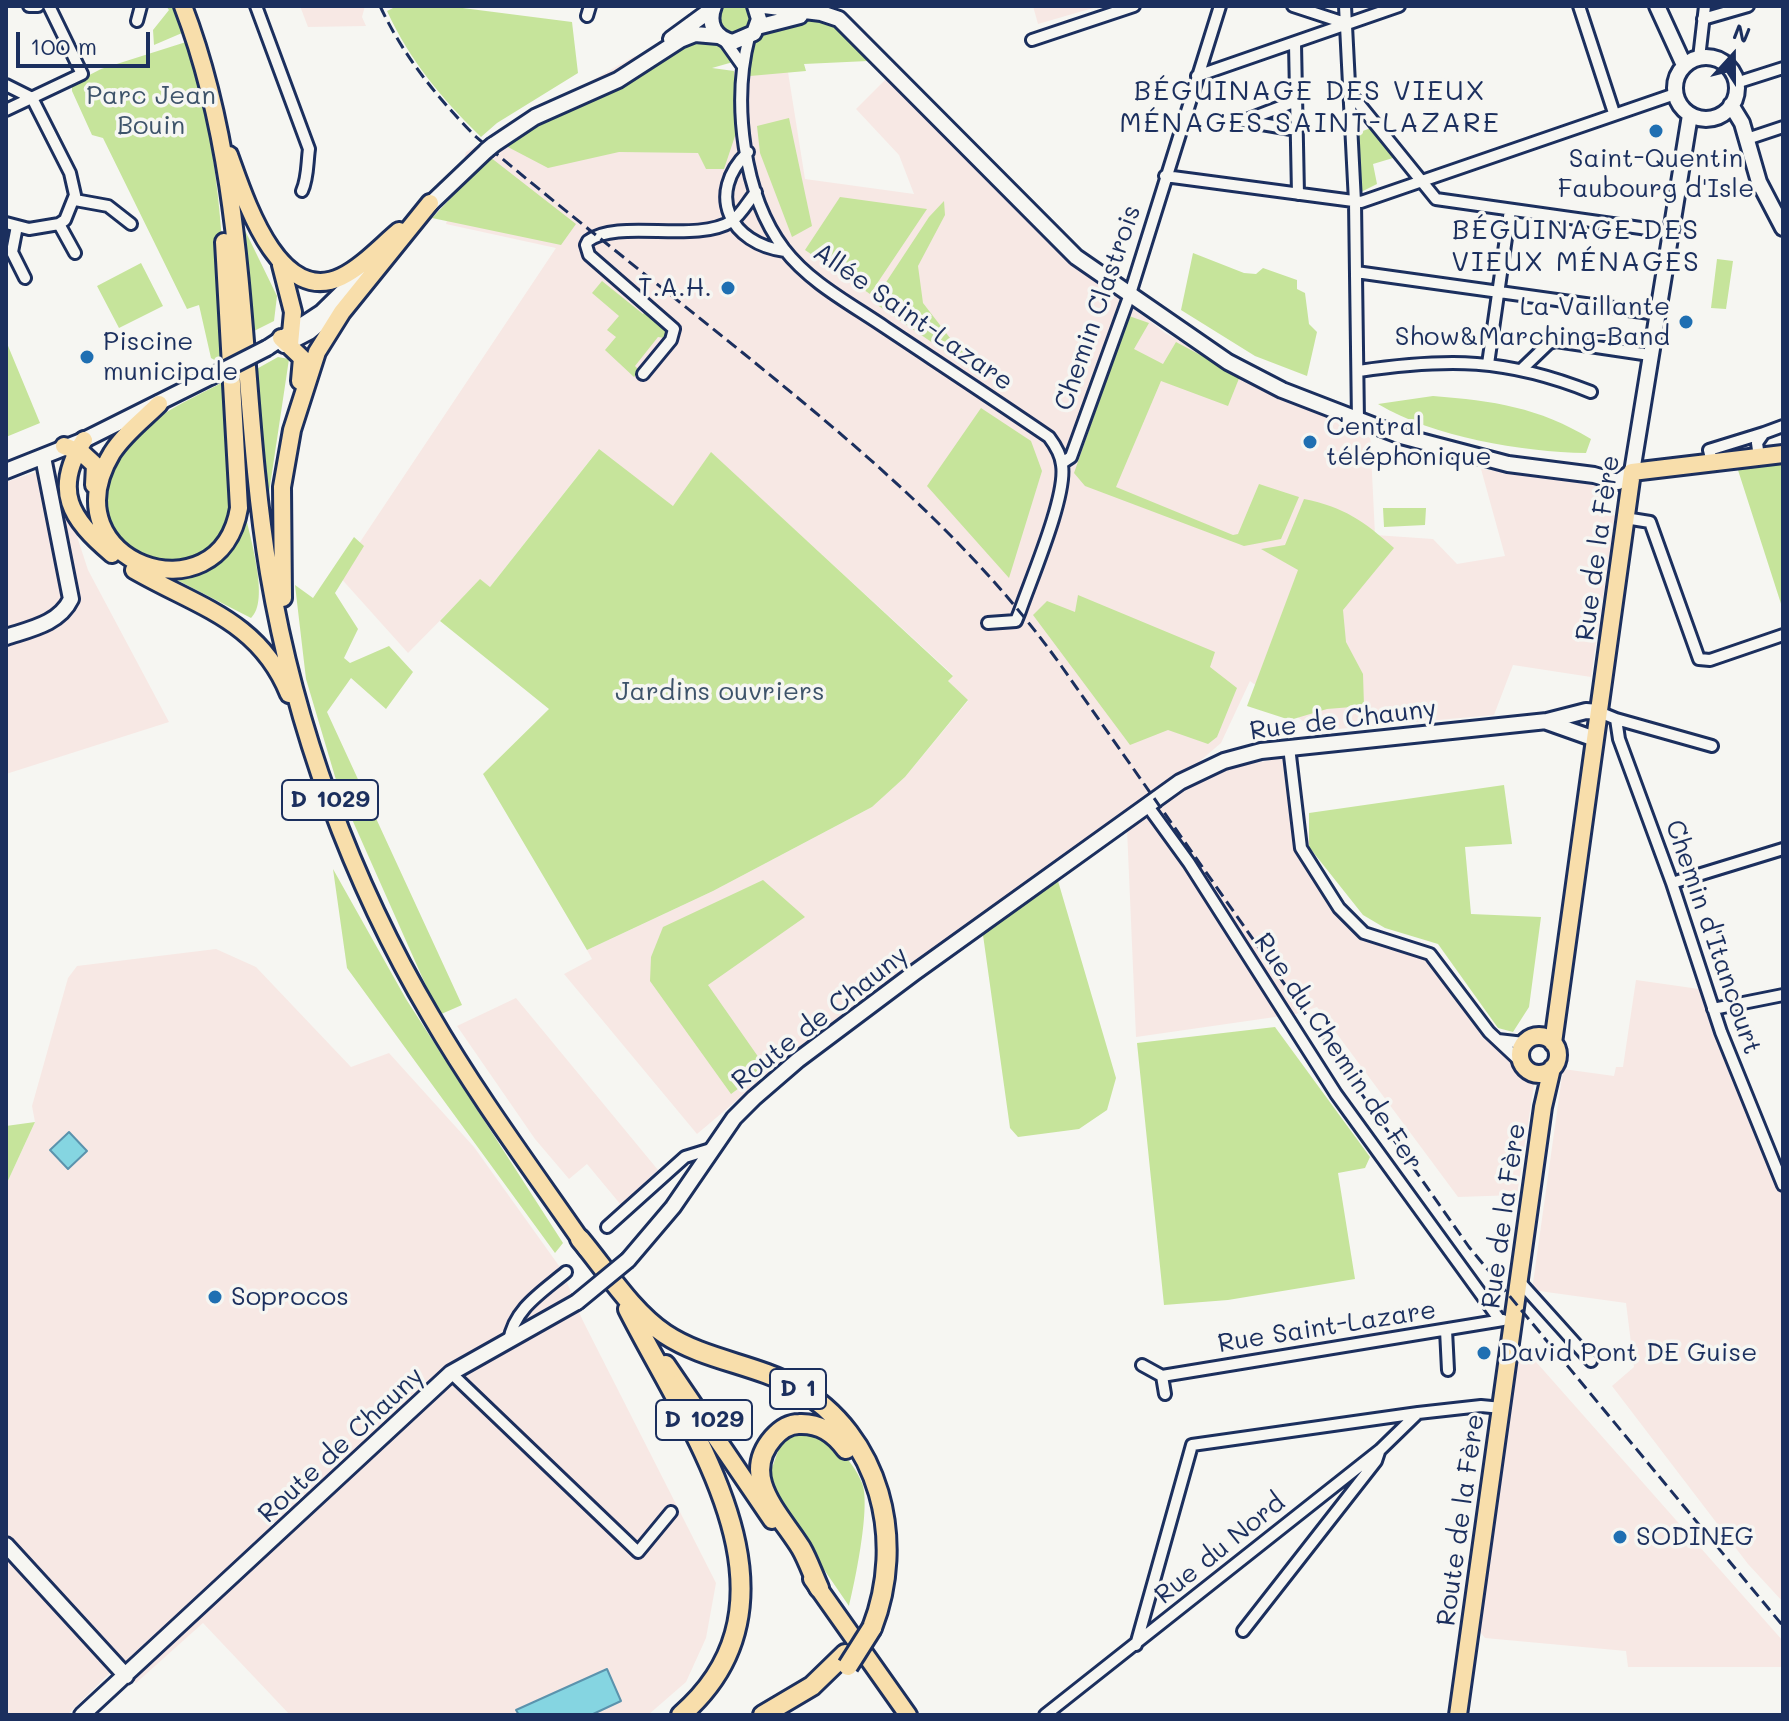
<!DOCTYPE html>
<meta charset="utf-8">
<style>
body{margin:0}
#map{position:relative;width:1789px;height:1721px;overflow:hidden;background:#f6f6f2;font-family:Mali,sans-serif}
canvas{display:block}
.frame{position:absolute;inset:0;border:8px solid #1b2f5e;pointer-events:none}
.north{position:absolute;left:1693px;top:16px;width:80px;height:80px;-webkit-text-stroke:6px #f6f6f2;paint-order:stroke;rotate:21deg;font-size:22px;font-weight:700;line-height:32px;text-align:center;color:#1b2f5e}
.north::after{content:'';display:block;margin:auto;width:28px;height:36px;background:#1b2f5e;clip-path:polygon(50% 0,100% 100%,50% 72%,0 100%)}
.scale{position:absolute;left:16px;top:32px;width:134px;height:36px;box-sizing:border-box;border:4px solid #1b2f5e;border-top:0;padding-left:10px;font-size:24px;line-height:28px;white-space:nowrap;color:#1b2f5e;-webkit-text-stroke:6px #f6f6f2;paint-order:stroke}
</style>
<div id="map">
<canvas width="1789" height="1721"></canvas>
<div class="frame"></div>
<div class="north">N</div>
<div class="scale">100 m</div>
</div>
<script>
const g = document.querySelector('canvas').getContext('2d');
g.lineJoin = 'round';
function fill(path, color) {
  g.fillStyle = color;
  g.fill(path, 'evenodd');
}
function trace(path, color, width, dash) {
  g.strokeStyle = color;
  g.lineWidth = width;
  g.lineCap = dash ? 'butt' : 'round';
  g.setLineDash(dash || []);
  g.stroke(path);
}
function label(font, color, halo, rows, align = 'center') {
  g.font = font + ' Mali,sans-serif';
  g.lineWidth = 7;
  g.setLineDash([]);
  g.textBaseline = 'middle';
  g.strokeStyle = halo;
  g.fillStyle = color;
  for (const [text, x, y, turn = 0] of rows) {
    g.save();
    g.translate(x, y);
    g.rotate((+turn || 0) * Math.PI / 180);
    g.textAlign = isNaN(turn) ? turn : align;
    if (halo) g.strokeText(text, 0, 0);
    g.fillText(text, 0, 0);
    g.restore();
  }
}
fill(new Path2D(`
 M300,6H365L362,17L366,26L308,27Z
 M1033,6H1100L1038,24Z
 M635,56L692,82L747,69L788,72L805,179L914,194L899,155L856,109L890,75L1070,258L1165,333L1306,409L1370,432L1375,535L1433,539L1457,564L1505,556L1481,469L1600,485L1598,496L1615,516L1591,677L1513,665L1494,715L1316,731L1250,681L1221,743L1200,761L869,997L793,1053L697,1134L564,974L592,959L587,950L713,891L872,807L905,777L968,701L948,681L953,675L711,453L674,507L598,450L490,587L480,580L408,653L338,575L556,248L446,224L466,152Z
 M54,466L88,570L169,722L6,774V482Z
 M1298,755L1311,857L1361,924L1437,950L1502,1035L1518,1036L1534,1085L1517,1195L1458,1197L1317,1007L1296,1014L1136,1037L1127,829L1176,791L1218,770Z
 M216,949L256,967L351,1067L389,1053L474,1147L562,1270L582,1319L716,1583L706,1638L686,1682L648,1715H290L203,1623L136,1683L6,1539V1185L35,1122L32,1106L68,978L77,966Z
 M1636,980L1713,991L1783,1170V1602L1748,1564L1612,1386L1634,1367L1626,1303L1532,1290L1563,1069L1614,1076L1616,1067H1623Z
 M516,998L658,1170L621,1205L587,1164L569,1179L535,1139L457,1026Z
 M1522,1346L1783,1641V1667H1628L1626,1651L1485,1638L1464,1612Z
 M6,1553L113,1670L67,1715H6Z`), '#f7e8e4');
fill(new Path2D(`
 M718 19a16 16 0 1 1 32 0a16 16 0 1 1-32 0Z
 M166,6H172L182,33L154,45L153,30L169,10Z
 M397,6H447L572,22L578,73L497,123L481,137C442,99 410,61 387,11Z
 M810,18C833,20 861,37 868,61L804,64L806,71L750,76C750,29 769,23 810,18Z
 M695,38C713,39 723,48 733,62L712,68L734,71L735,136L724,169H706L698,153L619,152L548,168L506,146L511,136Z
 M186,42C220,147 224,247 227,357L218,362L211,358L199,305L187,309L103,138L92,135L72,91V84L101,69Z
 M789,118L812,226L792,237L760,153L757,126Z
 M1371,128L1393,158L1373,164L1377,184L1361,192L1357,133Z
 M490,157L576,224L561,245L432,218Z
 M840,197L927,209L870,294L805,250Z
 M944,201L945,215L918,266L923,303L950,338L983,361L981,376L873,302L929,217Z
 M238,216L277,296L274,321L250,333Z
 M1193,253L1244,273L1256,274L1263,268L1297,280V289L1305,293L1309,324L1317,332L1307,376L1255,356L1181,310Z
 M1717,259L1733,261L1726,309L1711,308Z
 M141,263L163,306L119,328L97,286Z
 M602,281L643,314L647,310L665,326V338L658,337L635,366L640,371L634,377L605,350L616,337L607,330L619,316L592,293Z
 M1129,316L1149,323L1134,349L1163,364L1176,342L1240,376L1228,406L1161,381L1116,487L1233,535L1238,534L1259,484L1299,497L1281,539L1244,546L1085,486L1074,473Z
 M6,341L40,423L6,437Z
 M278,357L289,359L267,506L253,371Z
 M229,379L238,503L217,548L184,566C149,559 111,556 107,512C106,503 102,491 104,481C112,432 190,400 229,379Z
 M1433,396C1494,401 1538,407 1591,439L1586,453C1522,452 1433,437 1378,404Z
 M981,408L1031,441L1042,471L1009,578L927,486Z
 M599,449L673,506L711,452L953,676L948,681L968,700L905,777L872,807L713,891L587,950L483,774L549,709L440,621L480,579L490,587Z
 M1783,463V610L1737,467Z
 M1304,499C1344,507 1364,521 1394,548L1343,610L1346,642L1363,674L1364,706L1327,709L1290,720L1247,706L1298,570L1261,549L1285,545Z
 M1383,508H1426L1425,525L1384,527Z
 M245,513C250,538 270,601 251,618L169,576C220,567 226,562 245,513Z
 M354,537L364,546L335,593L358,629L344,658L350,663L389,646L413,672L386,709L351,678L327,712L462,1005L439,1015L339,790L306,679L295,585L313,598Z
 M1078,595L1215,652L1210,667L1237,688L1217,737L1208,744L1168,730L1130,745L1033,615L1047,601L1075,612Z
 M1504,785L1512,844L1465,847L1471,914L1541,917L1529,1007L1513,1032L1498,1028L1438,944L1385,928L1363,915L1309,847V813Z
 M333,869L406,999L563,1243L555,1253L347,968Z
 M763,880L805,917L708,985L766,1068L731,1094L650,981L651,957L663,927Z
 M1058,881L1116,1078L1107,1110L1079,1129L1018,1137L1010,1128L983,935Z
 M1275,1027L1370,1157L1365,1168L1338,1173L1355,1279L1228,1300L1164,1305L1137,1043Z
 M35,1122L6,1185V1126Z
 M806,1427C829,1438 852,1458 862,1483C871,1505 855,1582 849,1606L790,1520L768,1479L782,1440Z`), '#c6e49b');
const water = new Path2D(`
 M69,1132L87,1151L68,1169L50,1150Z
 M607,1669L621,1701L591,1715H519L516,1710Z`);
fill(water, '#85d5e1');
trace(water, '#5b93ad', 2);
const street = new Path2D(`
 M29,6H38
 M256,6L309,149C307,163 308,178 302,191
 M1293,6L1348,24
 M1345,6L1355,202L1358,421
 M1579,6L1614,113
 M587,16L590,6
 M1703,19L1748,6
 M137,21L141,6
 M749,37C732,102 743,195 784,249C810,283 851,304 886,328C940,364 995,400 1049,437C1055,445 1061,455 1062,465C1067,496 1031,579 1020,611L1016,621L988,623
 M1032,40L1134,6
 M725,41L742,65
 M1295,44L1298,194
 M1699,58L1705,6
 M1197,76L1399,6
 M1736,83L1783,68
 M6,85L32,98L70,173L75,195L65,220L59,224L29,229L6,223
 M1351,94L1436,199L1669,232
 M1296,101L1244,121L1297,130
 M6,110L82,74L49,6
 M1747,139L1783,127
 M748,152C705,194 730,244 785,251
 M1165,176L1361,202L1675,94
 M75,200L108,206L131,224
 M59,224L75,253
 M17,226L12,252L25,278
 M1356,272L1657,314
 M1488,364L1510,210
 M1523,368L1549,343L1556,341L1650,355
 M1359,371C1448,358 1506,358 1591,392
 M643,374L671,340L674,329L589,255L586,245L588,241C618,218 696,244 732,221C741,215 749,200 756,192
 M1759,457L1757,443L1764,433L1783,426
 M1712,462L1709,450L1764,433
 M1062,463L1071,457L1129,297L1220,6
 M1625,518L1650,522L1699,659L1710,660L1783,635
 M1599,712L1616,719L1619,739L1672,883L1721,1032L1783,1185
 M1616,719L1712,746
 M1289,747L1301,848L1339,908L1364,933L1430,954L1489,1032L1522,1063
 M1147,805L1189,863L1336,1094L1499,1319
 M1672,883L1783,849
 M1713,1009L1783,995
 M1498,1040L1524,1043
 M607,1227L685,1157L711,1149
 M1519,1281L1591,1361
 M1446,1330L1448,1370
 M509,1341C514,1309 541,1293 566,1272
 M1142,1365L1162,1376L1165,1394
 M451,1373L638,1552L671,1512
 M1162,1376L1503,1320
 M1243,1631L1376,1461L1379,1452
 M1136,1645L1192,1445L1418,1413L1481,1406L1502,1408
 M1045,1715L1380,1450L1418,1413`);
const secondary = new Path2D(`
 M714,6C707,24 715,38 733,42L754,33L759,19L755,6
 M764,6L821,13L839,19L1076,257L1228,362L1282,390L1401,436L1508,464L1594,475L1618,482L1632,472
 M1657,6L1684,65
 M757,27L800,16
 M671,39L712,9
 M1675 88a31 31 0 1 1 62 0a31 31 0 1 1-62 0Z
 M1731,105L1742,123L1759,182L1783,228
 M493,145L535,117L618,80L680,40L695,34L718,36
 M423,211L487,150
 M284,345L309,332L338,308
 M267,348L322,312L369,266
 M6,471L84,440L210,377
 M1632,472L1690,115
 M6,637C30,629 59,624 71,599L43,457
 M1547,722L1595,739
 M628,1260L673,1207L734,1118L754,1098L798,1060L914,973L1180,782L1224,761L1261,751L1547,721L1586,711L1599,712
 M6,1545L126,1676
 M82,1715L451,1373L577,1302`);
const primary = new Path2D(`
 M183,6C252,185 238,385 269,573C295,727 351,881 431,1016C478,1097 534,1172 587,1249
 M229,155C244,196 278,307 341,277C362,267 381,246 399,231
 M281,265L293,312L290,344
 M281,338L302,358L300,381
 M159,404C144,419 124,434 112,453C46,563 220,622 239,508L224,242
 M84,440C52,490 70,519 112,554
 M64,446L82,453L95,465L94,485
 M134,570C198,607 259,620 289,694
 M283,598L282,487L292,430L317,352L342,312L430,203
 M1520 1055a19 19 0 1 1 38 0a19 19 0 1 1-38 0Z
 M1553,1043L1632,472L1783,454
 M666,1364L772,1520
 M812,1579L908,1715
 M1458,1715L1543,1107L1552,1068`);
const highway = new Path2D(`
 M580,1239C606,1270 631,1311 665,1334C704,1360 755,1364 796,1387C881,1435 906,1541 872,1628
 M628,1309C688,1428 816,1598 681,1715
 M819,1588C813,1575 808,1560 801,1548C780,1514 739,1477 773,1438C780,1430 788,1424 799,1424C820,1423 834,1433 846,1449
 M763,1715L812,1686L845,1654`);
trace(street, '#1b2f5e', 16);
trace(secondary, '#1b2f5e', 20);
trace(primary, '#1b2f5e', 22);
trace(highway, '#1b2f5e', 24);
trace(street, '#f6f6f2', 10);
trace(secondary, '#f6f6f2', 14);
trace(primary, '#f8deab', 16);
trace(highway, '#f8deab', 18);
trace(new Path2D(`
 M380,6C404,57 436,96 475,136C563,210 654,281 743,353C860,448 974,543 1062,667L1469,1247L1783,1626`), '#1b2f5e', 3, [12, 6]);
const secondaryBridge = new Path2D(`
 M487,150L493,145
 M210,377L267,348
 M577,1302L628,1260`);
const highwayBridge = new Path2D(`
 M848,1666L872,1628`);
trace(secondaryBridge, '#1b2f5e', 20, []);
trace(highwayBridge, '#1b2f5e', 24, []);
trace(secondaryBridge, '#f6f6f2', 14);
trace(highwayBridge, '#f8deab', 18);
for (const [x, y, r, color] of [
 [1656,131,8,"#1f6fb2"],
 [728,288,8,"#1f6fb2"],
 [1686,322,8,"#1f6fb2"],
 [87,357,8,"#1f6fb2"],
 [1310,442,8,"#1f6fb2"],
 [215,1297,8,"#1f6fb2"],
 [1484,1353,8,"#1f6fb2"],
 [1620,1537,8,"#1f6fb2"]
]) {
  const dot = new Path2D();
  dot.arc(x, y, r, 0, 2 * Math.PI);
  g.fillStyle = color;
  g.fill(dot);
  trace(dot, '#f6f6f2', 3);
}
for (const [x, y, w] of [
 [330,800,96],
 [798,1389,56],
 [704,1420,96]
]) {
  const box = new Path2D();
  box.roundRect(x - w / 2, y - 20, w, 40, 6);
  g.fillStyle = '#f6f6f2';
  g.fill(box);
  trace(box, '#1b2f5e', 2);
}
label('bold 24px', '#1b2f5e', null, [
 ["D 1029",330,800],
 ["D 1",798,1389],
 ["D 1029",704,1420]
]);
label('26px', '#3d536a', '#f6f6f2', [
 ["Parc Jean",151,96],
 ["Bouin",151,126],
 ["Jardins ouvriers",720,692]
]);
label('26px', '#1b2f5e', '#f6f6f2', [
 ["Saint-Quentin",1656,159,"center"],
 ["Faubourg d'Isle",1656,189,"center"],
 ["T.A.H.",712,288,"right"],
 ["La Vaillante",1670,307,"right"],
 ["Show&Marching-Band",1670,337,"right"],
 ["Piscine",103,342],
 ["municipale",103,372],
 ["Central",1326,427],
 ["téléphonique",1326,457],
 ["Soprocos",231,1297],
 ["David Pont DE Guise",1500,1353],
 ["SODINEG",1636,1537]
], 'left');
label('26px', '#1b2f5e', '#f6f6f2', [
 ["Chemin Clastrois",1098,308,-71],
 ["Allée Saint-Lazare",913,317,35],
 ["Rue de la Fère",1598,548,-82],
 ["Rue de Chauny",1343,720,-7],
 ["Chemin d'Itancourt",1713,937,71],
 ["Route de Chauny",820,1018,-38],
 ["Rue du Chemin de Fer",1338,1052,56],
 ["Rue de la Fère",1504,1216,-82],
 ["Rue Saint-Lazare",1327,1327,-9],
 ["Route de Chauny",341,1445,-43],
 ["Route de la Fère",1461,1520,-82],
 ["Rue du Nord",1220,1549,-39]
]);
g.letterSpacing = '2px';
label('28px', '#1b2f5e', '#f6f6f2', [
 ["BÉGUINAGE DES VIEUX",1310,91],
 ["MÉNAGES SAINT-LAZARE",1310,123],
 ["BÉGUINAGE DES",1576,230],
 ["VIEUX MÉNAGES",1576,262]
]);
g.letterSpacing = '0px';
</script>
